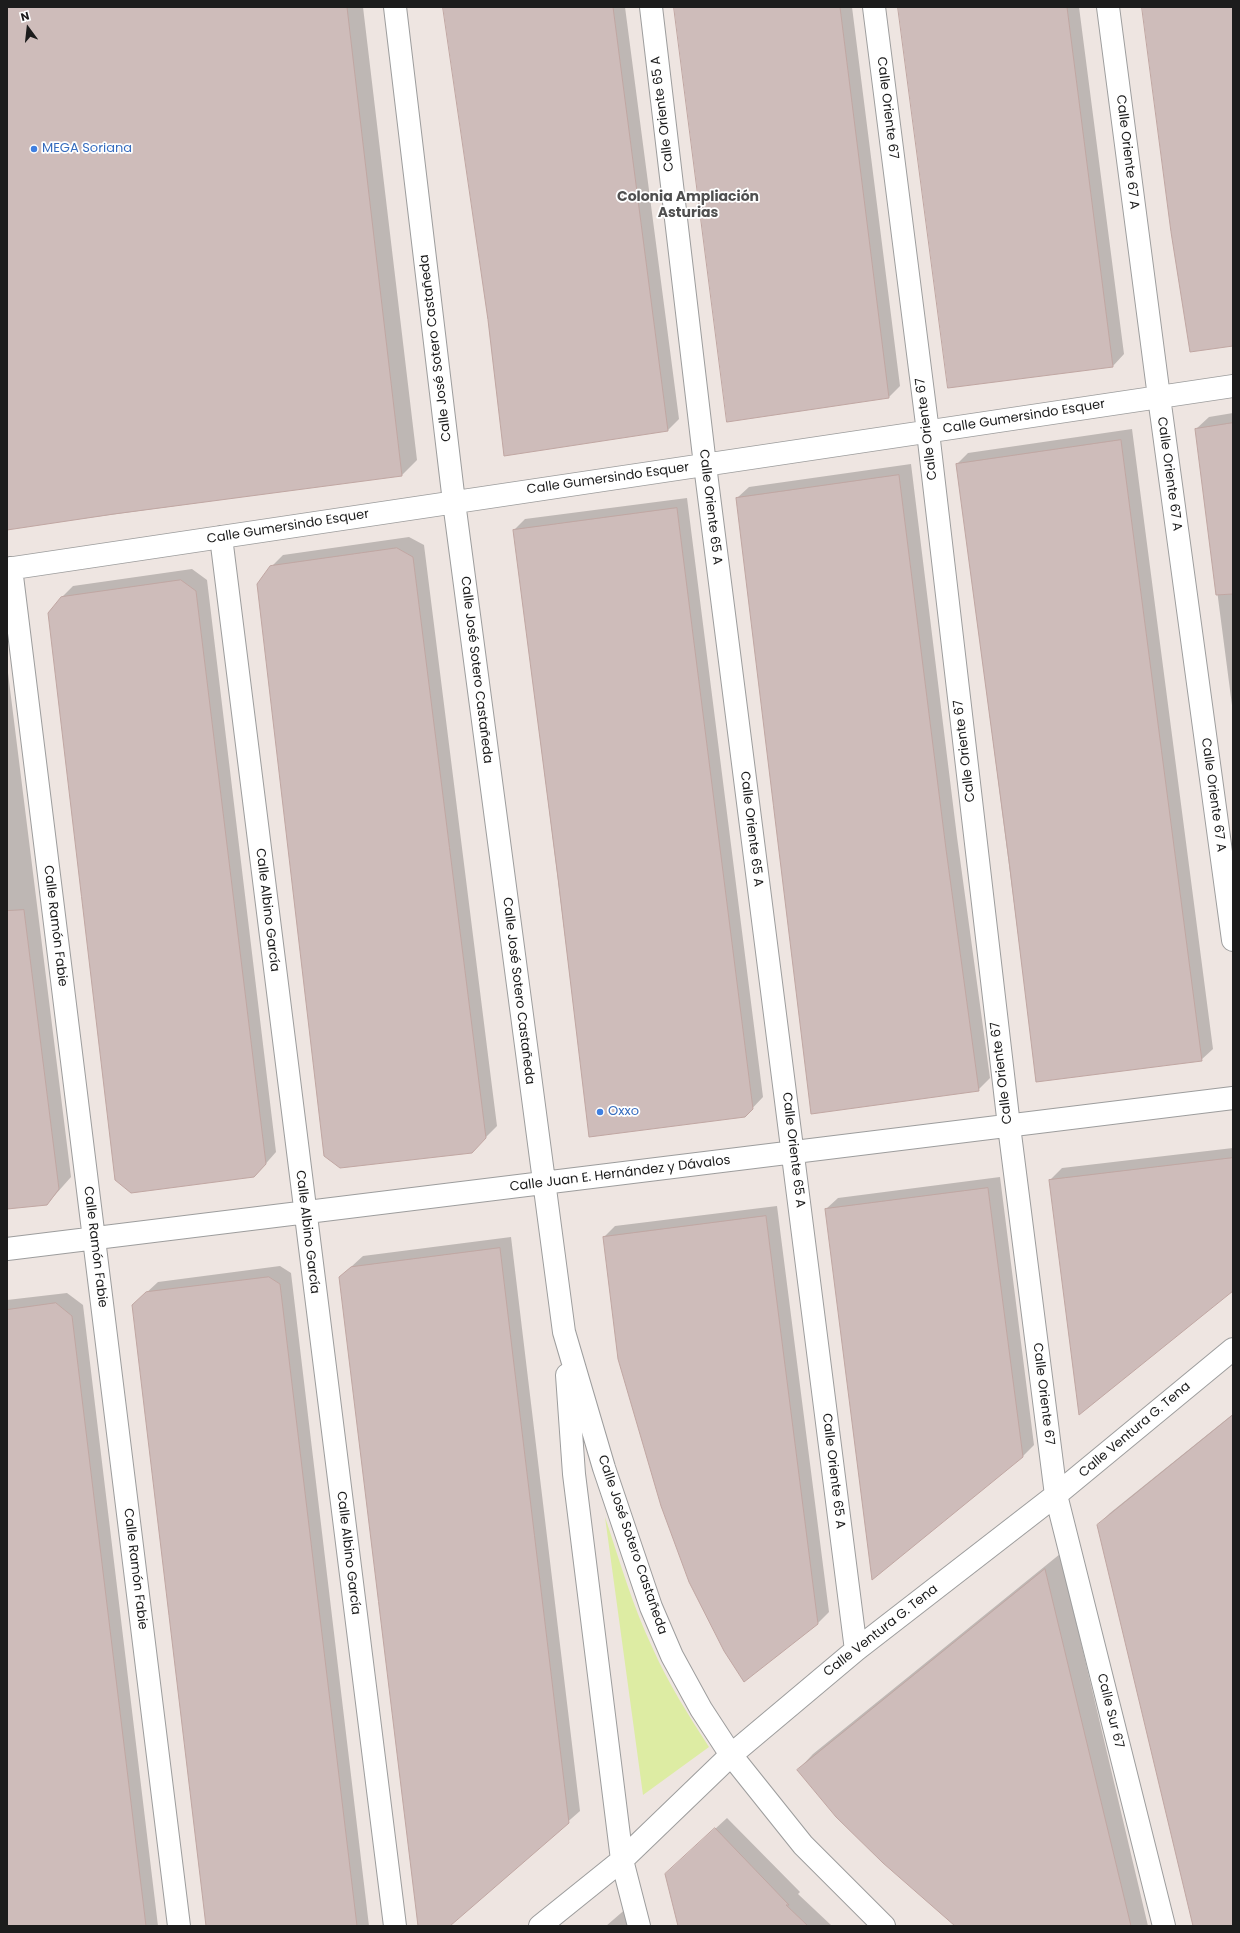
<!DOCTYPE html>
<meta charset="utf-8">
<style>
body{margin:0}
#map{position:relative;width:1240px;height:1933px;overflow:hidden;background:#eee5e1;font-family:Poppins,sans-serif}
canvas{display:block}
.frame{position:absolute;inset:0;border:8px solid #1c1c1c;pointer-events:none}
.north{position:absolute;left:8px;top:8px;width:40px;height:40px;-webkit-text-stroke:3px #fff;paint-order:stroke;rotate:345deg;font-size:11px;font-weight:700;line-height:16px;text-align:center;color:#1c1c1c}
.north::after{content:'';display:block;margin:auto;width:14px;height:18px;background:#1c1c1c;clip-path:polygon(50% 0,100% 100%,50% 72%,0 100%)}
</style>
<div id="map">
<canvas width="1240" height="1933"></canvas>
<div class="frame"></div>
<div class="north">N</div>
</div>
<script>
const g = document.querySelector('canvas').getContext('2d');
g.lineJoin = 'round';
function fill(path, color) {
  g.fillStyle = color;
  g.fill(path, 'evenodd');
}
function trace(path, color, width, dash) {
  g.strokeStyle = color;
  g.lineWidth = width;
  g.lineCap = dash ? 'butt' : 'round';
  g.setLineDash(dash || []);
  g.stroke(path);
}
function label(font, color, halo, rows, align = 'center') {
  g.font = font + ' Poppins,sans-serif';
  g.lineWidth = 3.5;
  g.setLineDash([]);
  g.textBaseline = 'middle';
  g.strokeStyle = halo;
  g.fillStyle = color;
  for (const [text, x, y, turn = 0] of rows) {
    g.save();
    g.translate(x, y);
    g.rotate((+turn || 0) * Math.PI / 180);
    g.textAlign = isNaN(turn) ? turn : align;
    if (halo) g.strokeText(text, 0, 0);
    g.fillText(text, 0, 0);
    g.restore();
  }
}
fill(new Path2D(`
 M605,1517C620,1562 633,1607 653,1649C668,1683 689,1716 709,1747L643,1795Z`), '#ddeca3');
fill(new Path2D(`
 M7,7H363L417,460L402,475L7,529Z
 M444,7H625L679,419L668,430L505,455L482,271Z
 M676,7H852L900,386L889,397Z
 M900,7H1079L1124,354L1113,366Z
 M1233,413V713L1196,429L1209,417Z
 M1132,429L1213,1049L1201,1060L1037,1081L957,464L968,453Z
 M911,464L957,837L990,1078L978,1090L737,498L749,487Z
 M687,498L763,1097L745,1116L590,1136L514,530L525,519Z
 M409,537L424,545L490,1071L497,1126L483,1140L271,567L283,555Z
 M192,569L207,580L276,1152L254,1177L62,597L73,586Z
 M7,665L71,1177L47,1204L7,1208Z
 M1233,1148V1290L1050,1180L1062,1168Z
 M1000,1177L1034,1445L1022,1457L826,1209L838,1198Z
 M777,1206L829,1612L818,1623L604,1237L615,1226Z
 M511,1237L580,1811L449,1926H419L340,1277L363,1256Z
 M280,1266L291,1273L369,1926H207L145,1294L158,1282Z
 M67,1293L83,1305L158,1926H7V1300Z
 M1233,1414V1926H1195L1098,1525L1110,1513Z
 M1060,1554L1148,1926H956L798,1770L813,1754Z
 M727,1818L800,1892L798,1894L832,1926H679L678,1863Z
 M628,1907L633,1926H606Z`), '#0003');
const building = new Path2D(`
 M7,7H347L402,476L114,514L7,530Z
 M443,7H613L668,431L504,456L488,320Z
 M674,7H840L889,398L727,422Z
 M898,7H1067L1113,367L948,388Z
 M1142,7H1233V346L1190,352L1171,232Z
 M1233,423V594L1216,595L1195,429Z
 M1121,440L1202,1061L1036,1082L1009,861L956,464Z
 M899,475L946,849L979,1091L811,1114L736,498Z
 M677,508L753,1109L745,1117L589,1137L558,878L513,530Z
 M397,548L413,557L486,1138L472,1153L340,1168L324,1156L257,584L270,566Z
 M181,580L196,591L266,1164L254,1177L131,1193L115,1180L48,613L61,597Z
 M24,910L59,1189L47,1205L7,1209V911Z
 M1233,1158V1291L1079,1415L1049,1180Z
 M988,1188L1023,1457L872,1580L825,1209Z
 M766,1216L818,1624L744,1682L724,1651L689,1582L661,1506L618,1359L603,1237Z
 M500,1248L569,1823L450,1926H418L339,1277L351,1267Z
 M269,1277L280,1284L357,1926H206L132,1305L146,1292Z
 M56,1303L72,1316L146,1926H7V1310Z
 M1233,1415V1926H1193L1097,1525Z
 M1045,1569L1131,1926H955L883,1863L836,1817L797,1770Z
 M715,1828L789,1905H786L808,1926H678L665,1874Z`);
fill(building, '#cebcba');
trace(building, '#c0a6a2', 1);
const minor = new Path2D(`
 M395,7L454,502L564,1332L604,1468L651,1607L672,1656L701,1709L731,1755L803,1845L884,1926
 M651,7L705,465L856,1650
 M874,7L928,432L1009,1126L1056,1495L1164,1926
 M1108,7L1159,397L1233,940
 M221,537L395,1926
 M11,568L179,1926
 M7,569L1233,386
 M7,1249L1233,1098
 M567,1375L574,1474L622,1860L639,1926
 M540,1926L622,1860L731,1755L856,1650L1056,1495L1233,1349`);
trace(minor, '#9d9d9d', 24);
trace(minor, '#fff', 22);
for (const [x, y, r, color] of [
 [34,149,4,"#3f7fe0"],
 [600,1112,4,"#3f7fe0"]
]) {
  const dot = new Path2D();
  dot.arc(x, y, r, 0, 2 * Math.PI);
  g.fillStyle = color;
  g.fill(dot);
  trace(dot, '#fff', 1.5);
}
label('13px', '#1c1c1c', '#fff', [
 ["Calle Oriente 67",887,108,83],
 ["Calle Oriente 65 A",663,114,-97],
 ["Calle Oriente 67 A",1127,152,83],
 ["Calle José Sotero Castañeda",436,348,-97],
 ["Calle Gumersindo Esquer",1024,417,-9],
 ["Calle Oriente 67",927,429,-97],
 ["Calle Oriente 67 A",1169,474,82],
 ["Calle Gumersindo Esquer",608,479,-8],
 ["Calle Oriente 65 A",710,507,83],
 ["Calle Gumersindo Esquer",288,527,-9],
 ["Calle José Sotero Castañeda",476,670,83],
 ["Calle Oriente 67",965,751,-97],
 ["Calle Oriente 67 A",1213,795,82],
 ["Calle Oriente 65 A",751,829,83],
 ["Calle Albino García",267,910,83],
 ["Calle Ramón Fabie",55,926,83],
 ["Calle José Sotero Castañeda",518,991,83],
 ["Calle Oriente 67",1002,1073,-97],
 ["Calle Oriente 65 A",793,1150,83],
 ["Calle Juan E. Hernández y Dávalos",620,1174,-7],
 ["Calle Albino García",307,1232,83],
 ["Calle Ramón Fabie",95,1247,83],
 ["Calle Oriente 67",1043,1394,83],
 ["Calle Ventura G. Tena",1135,1430,-40],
 ["Calle Oriente 65 A",833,1471,83],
 ["Calle José Sotero Castañeda",632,1545,71],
 ["Calle Albino García",348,1553,83],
 ["Calle Ramón Fabie",135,1569,83],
 ["Calle Ventura G. Tena",881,1631,-38],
 ["Calle Sur 67",1110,1711,76]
]);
label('13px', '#366cbe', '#fff', [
 ["MEGA Soriana",42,149],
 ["Oxxo",608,1112]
], 'left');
label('bold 14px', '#4f4f4f', '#fff', [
 ["Colonia Ampliación",688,197],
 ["Asturias",688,213]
]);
</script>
